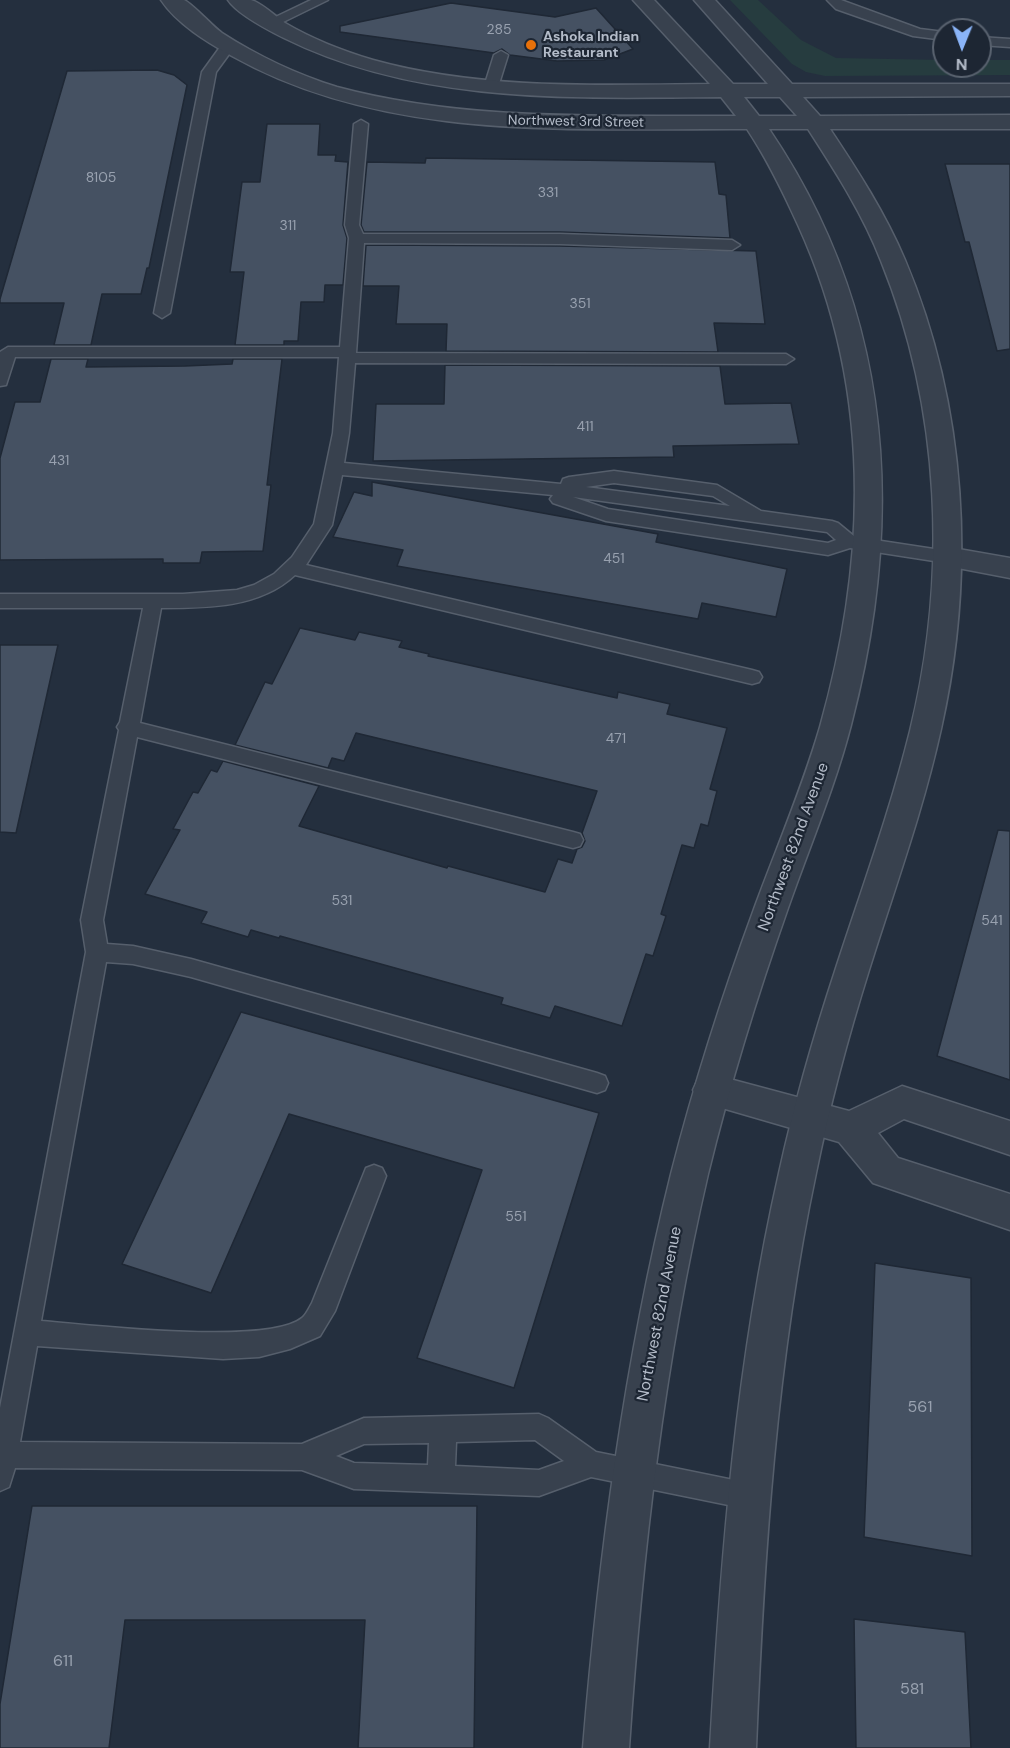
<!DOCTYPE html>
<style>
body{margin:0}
#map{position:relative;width:1010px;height:1748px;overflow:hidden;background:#242f3e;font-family:"DM Sans",sans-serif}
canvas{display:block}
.north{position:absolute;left:932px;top:18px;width:60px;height:60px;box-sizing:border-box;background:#1d2633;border:2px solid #59626f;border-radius:50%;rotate:181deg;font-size:16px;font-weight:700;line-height:24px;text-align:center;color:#b4bcc9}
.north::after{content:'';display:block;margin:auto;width:21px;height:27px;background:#8ab4f8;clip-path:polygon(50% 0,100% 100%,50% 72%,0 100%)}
</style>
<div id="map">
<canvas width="1010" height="1748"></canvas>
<div class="north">N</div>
</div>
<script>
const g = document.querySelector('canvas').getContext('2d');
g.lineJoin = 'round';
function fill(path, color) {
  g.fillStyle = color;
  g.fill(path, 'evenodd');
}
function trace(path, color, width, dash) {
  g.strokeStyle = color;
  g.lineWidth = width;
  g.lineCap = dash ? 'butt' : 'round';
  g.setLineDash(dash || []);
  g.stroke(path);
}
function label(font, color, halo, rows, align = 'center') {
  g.font = font + ' "DM Sans",sans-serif';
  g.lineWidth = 4.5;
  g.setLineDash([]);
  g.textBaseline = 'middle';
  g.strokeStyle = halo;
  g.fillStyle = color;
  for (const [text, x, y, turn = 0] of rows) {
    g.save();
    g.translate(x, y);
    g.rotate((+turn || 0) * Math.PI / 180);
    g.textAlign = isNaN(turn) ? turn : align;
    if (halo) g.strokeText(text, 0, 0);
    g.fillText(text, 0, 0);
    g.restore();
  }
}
fill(new Path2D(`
 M730,0H758L801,40L836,58L944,60V66H980V60H1010V75L825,76L806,72L792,64Z`), '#263c3f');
const building = new Path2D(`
 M451,3L555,17L596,8L633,49L604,60L557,61L510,55L502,49L494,53L340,32V26Z
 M157,70L174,75L187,85L149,268H147L141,294H102L91,345H54L64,303H0V299L67,71Z
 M267,124H320L318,155H336L335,161L348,162L343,225L347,238L343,285H325L324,302H301L298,341H284V345H235L244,272H230L242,182H260Z
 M426,158L715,162L719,194L726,195L730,238L560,232H364L361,225L367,162L425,163Z
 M945,164H1010V349L997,351L969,242H965Z
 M366,245L560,246L756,251L765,324L714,323L718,352L446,351L447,324H396L399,286H363Z
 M51,359H88L86,367L185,366L232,364L233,359H282L267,485H271L263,551L202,552L200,563H163V559L0,560V458L15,402H40Z
 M445,365L720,366L725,404L791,403L799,444L673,446L674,457L373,461L376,404H444Z
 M372,482L658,534L656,542L787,569L776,617L702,603L698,619L397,566L403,550L333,537L354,492L372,496Z
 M300,628L355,640L359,632L402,641L399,647L429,654L428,656L617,698L618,692L670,704L667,714L727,728L710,789L717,791L708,826L701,824L694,848L682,845L661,914L666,916L653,956L646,954L622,1026L555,1006L550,1018L501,1004L503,998L280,936L279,938L251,930L248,937L201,923L207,912L145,894L180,830L173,829L193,792L198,793L211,770L217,772L223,761L319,786L299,826L447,868L448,866L545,892L558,859L572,863L577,849L582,847L585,841L582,833L597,791L356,733L344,761L332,758L328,768L235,745L265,682L272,684Z
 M0,645H58L16,833L0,832Z
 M998,830L1010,831V1080L937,1056Z
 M241,1012L599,1113L514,1388L417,1358L482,1170L289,1114L211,1293L122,1264Z
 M875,1263L971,1278L972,1556L864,1537Z
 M32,1506H477L474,1748H358L365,1620H125L109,1748H0V1704Z
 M854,1619L965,1632L971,1748H856Z`);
fill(building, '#455162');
trace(building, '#1f2835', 1.5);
const service = new Path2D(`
 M311,0H328L275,26L270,27L263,23Z
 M827,0H841L920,29L944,32V40L913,36L836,9Z
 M980,37L1010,39V47L980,45Z
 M228,42L235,46L216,72L170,313L162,318L154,313L202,72L223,43Z
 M501,51L508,55L498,87L491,91L486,90L484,87L494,55Z
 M361,120L368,124L359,225L363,234H560L732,240L740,245L732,250L560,244L364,243L356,353L786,354L794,359L786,364L355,363L349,433L344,463L561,484L563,479L569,477L614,471L717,485L761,511L832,521L838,523L855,537L947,551L953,553L956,557L953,561L947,563L850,548L828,555L606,521L553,503L550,499L553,495L342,475L332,525L306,565L752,670L759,672L762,677L759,682L752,684L295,575C260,608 207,608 161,608L140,723L573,832L580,834L583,840L580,846L573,848L137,737L103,920L107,944L133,946L191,959L597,1073L605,1076L608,1083L605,1090L597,1093L191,977L133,964L106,962L41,1321C91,1325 268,1346 302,1318C306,1315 309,1308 312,1303L366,1168L374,1165L382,1168L386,1176L335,1311L320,1336L290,1349L259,1357L223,1359L37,1346L20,1442L302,1444L364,1418L539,1414L548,1418L596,1452L748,1483L757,1487L761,1496L757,1505L748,1509L591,1477L539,1496L354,1489L302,1470L15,1468L9,1487L0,1491V1408L86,952L81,920L119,730L117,727L120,722L143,608H0V594H183L237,590L254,585L274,574L292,557L314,524L333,433L339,357H15L6,385L0,386V352L8,347H340L349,238L345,225L354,124ZM614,483L713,496L730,506L586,487ZM573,497L827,532L836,540L828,543L608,509ZM535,1440L564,1461L539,1470L455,1466L456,1442ZM429,1443L428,1465L354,1463L336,1456L364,1444Z`);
const minor = new Path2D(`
 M947,547L1010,558V578L937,564L933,557L937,550Z
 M711,1074L849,1111L902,1086L1010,1121V1155L904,1119L878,1133L898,1158L1010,1194V1230L873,1183L839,1142L698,1101L693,1090L698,1079Z`);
const tertiary = new Path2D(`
 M161,0C167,0 178,0 184,0C194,5 211,25 222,33C256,55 298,75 337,87C467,122 603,115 736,116L721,97C574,98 419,105 284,38C268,30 237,14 228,0C235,0 244,0 251,0C262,3 275,16 285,23C312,39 343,51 373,60C481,90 598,85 710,84L633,0H654L733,84H768L694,0H715L792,84H1010V96L803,97L820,116L1010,115V129H830C858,171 885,213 905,260C967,407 976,574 941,729C923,811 894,890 869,970C848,1037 830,1104 816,1173C776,1362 764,1555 756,1748H710C721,1555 736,1362 779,1173C794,1105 813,1038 835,971C861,891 890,812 910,731C948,576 941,409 881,261C863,214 835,171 808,129H769C893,312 906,515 851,725C835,787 809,848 788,908C757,996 730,1084 708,1174C664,1363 642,1555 629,1748H583C599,1555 624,1363 671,1174C694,1084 722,996 754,909C776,849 802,789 820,727C868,558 872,387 798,225C783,192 767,159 747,129C574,128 387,143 232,56C207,42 177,24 161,0ZM744,97H780L797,116H759Z`);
trace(service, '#565f6c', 3);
trace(minor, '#565f6c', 3);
trace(tertiary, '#565f6c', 3);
fill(service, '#38414e');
fill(minor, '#38414e');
fill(tertiary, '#38414e');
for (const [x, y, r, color] of [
 [531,45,6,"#e8710a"]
]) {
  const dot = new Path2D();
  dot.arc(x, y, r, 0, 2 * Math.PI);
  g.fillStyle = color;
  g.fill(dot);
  trace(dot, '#1d2633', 2);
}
label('14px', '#98a1af', null, [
 ["285",499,30],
 ["8105",101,178],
 ["331",548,193],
 ["311",288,226],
 ["351",580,304],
 ["411",585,427],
 ["431",59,461],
 ["451",614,559],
 ["471",616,739],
 ["531",342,901],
 ["541",992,921],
 ["551",516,1217]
]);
label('bold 14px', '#b4bcc9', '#1d2633', [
 ["Ashoka Indian",543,37],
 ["Restaurant",543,53]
], 'left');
label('14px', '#b4bcc9', '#1d2633', [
 ["Northwest 3rd Street",576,122,1]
]);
label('16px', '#b4bcc9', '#1d2633', [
 ["Northwest 82nd Avenue",794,847,-70],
 ["Northwest 82nd Avenue",660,1314,-79]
]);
label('16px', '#98a1af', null, [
 ["561",920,1408],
 ["611",63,1662],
 ["581",912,1690]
]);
</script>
